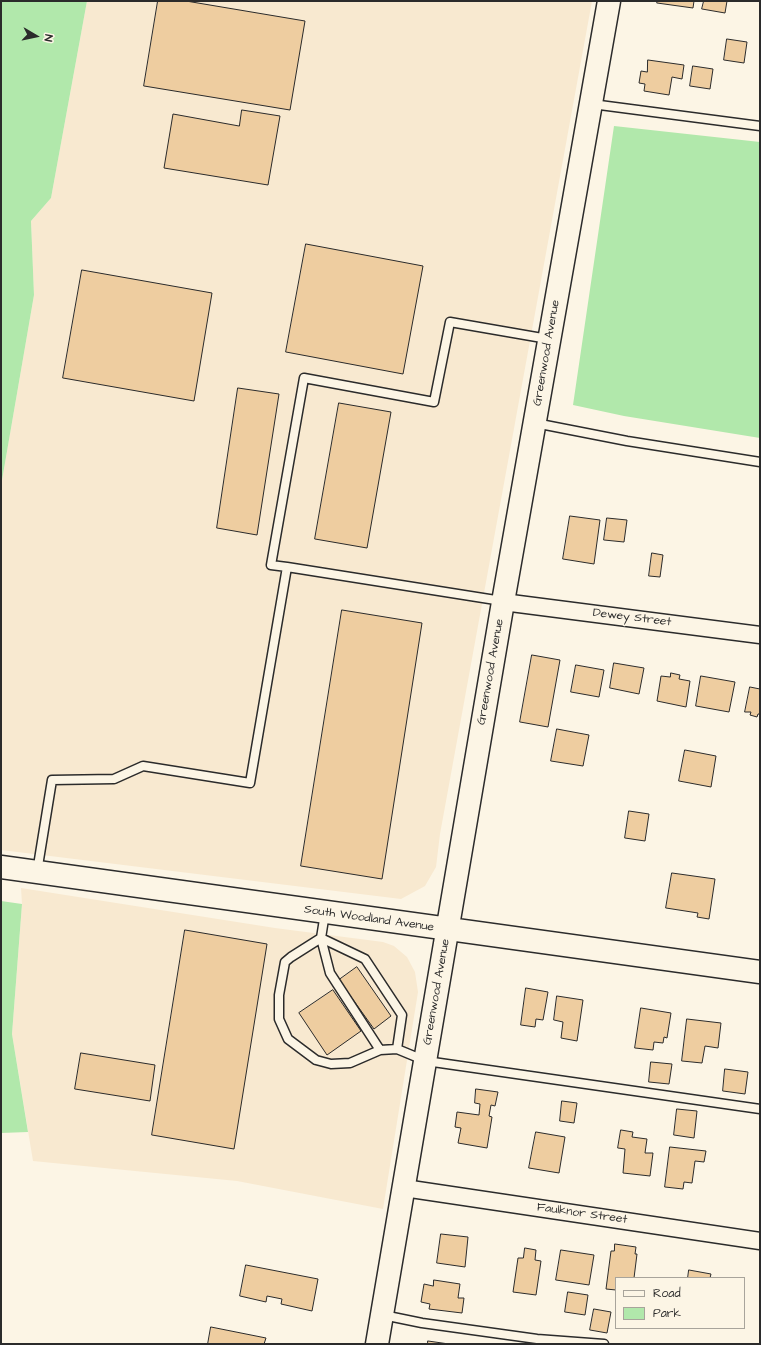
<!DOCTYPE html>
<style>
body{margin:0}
#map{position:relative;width:761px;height:1345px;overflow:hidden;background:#fcf5e5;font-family:"Architects Daughter",sans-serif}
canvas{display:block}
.frame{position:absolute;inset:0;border:2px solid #2b2b2b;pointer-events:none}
.legend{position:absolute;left:615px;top:1277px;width:130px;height:52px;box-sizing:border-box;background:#fcf5e5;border:1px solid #a8a49b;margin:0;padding:5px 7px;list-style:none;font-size:12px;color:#2b2b2b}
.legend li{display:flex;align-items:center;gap:8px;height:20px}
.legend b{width:20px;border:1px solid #a8a49b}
.north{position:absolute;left:16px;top:16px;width:40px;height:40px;-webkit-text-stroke:3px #fcf5e5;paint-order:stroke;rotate:99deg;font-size:11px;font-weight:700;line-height:16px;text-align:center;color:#2b2b2b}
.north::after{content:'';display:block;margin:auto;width:14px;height:18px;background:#2b2b2b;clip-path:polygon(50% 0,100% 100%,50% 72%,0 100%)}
</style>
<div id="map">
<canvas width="761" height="1345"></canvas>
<div class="frame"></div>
<ul class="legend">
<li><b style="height:5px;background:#fcf5e5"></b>Road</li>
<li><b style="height:11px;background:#b1e8ab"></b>Park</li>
</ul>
<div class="north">N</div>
</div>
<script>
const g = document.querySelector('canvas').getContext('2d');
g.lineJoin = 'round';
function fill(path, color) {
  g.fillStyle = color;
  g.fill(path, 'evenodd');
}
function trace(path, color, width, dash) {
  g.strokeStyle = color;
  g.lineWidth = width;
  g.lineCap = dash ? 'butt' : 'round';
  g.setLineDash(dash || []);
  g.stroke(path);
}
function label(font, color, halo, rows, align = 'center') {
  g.font = font + ' "Architects Daughter",sans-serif';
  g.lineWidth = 3;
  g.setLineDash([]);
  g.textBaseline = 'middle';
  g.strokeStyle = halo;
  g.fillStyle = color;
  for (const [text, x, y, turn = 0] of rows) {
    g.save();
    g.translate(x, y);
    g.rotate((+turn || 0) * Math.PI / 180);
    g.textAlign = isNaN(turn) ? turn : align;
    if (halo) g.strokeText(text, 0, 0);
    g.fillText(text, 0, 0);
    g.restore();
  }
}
fill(new Path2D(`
 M87,1H592L440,834L436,867L425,886L401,899L1,850V486L34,295L31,221L51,198Z
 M21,888L275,928L383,942L394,946L407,957L415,972L418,992L383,1209L237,1181L33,1161L12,1034L22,904Z`), '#f8e9d0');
fill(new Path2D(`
 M1,1H87L51,198L31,221L34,295L1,486Z
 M614,126L760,142V438L624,416L573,405Z
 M1,901L22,904L12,1034L28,1132L1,1133Z`), '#b1e8ab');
const building = new Path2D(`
 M158,1H186L305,21L290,110L144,86Z
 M658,1H694L693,8L657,3Z
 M704,1H727L725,13L702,9Z
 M727,39L747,42L744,63L724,60Z
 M648,60L684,65L682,79L672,77L669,95L644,91L645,84L639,83L641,71L647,72Z
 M693,66L713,69L710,89L690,86Z
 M242,110L280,116L268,185L164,168L173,114L239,126Z
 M306,244L423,266L403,374L286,352Z
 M82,270L212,293L194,401L63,378Z
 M238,388L279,394L257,535L217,528Z
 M339,403L391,412L367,548L315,539Z
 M570,516L600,520L594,564L563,559Z
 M607,518L627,520L624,542L604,540Z
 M652,553L663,555L660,577L649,576Z
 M342,610L422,623L382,879L301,866Z
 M532,655L560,660L548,727L520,722Z
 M614,663L644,668L639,694L610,688Z
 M576,665L604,670L599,697L571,692Z
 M671,673L680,675L679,679L690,681L686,707L657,701L661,676L670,677Z
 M701,676L735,682L729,712L696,706Z
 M750,687L760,689V714H758L757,717L750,715L751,712H745Z
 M557,729L589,735L583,766L551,761Z
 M685,750L716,756L711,787L679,781Z
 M629,811L649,814L645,841L625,838Z
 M672,873L715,879L709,919L697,917L698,913L666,908Z
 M185,930L267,944L234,1149L152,1135Z
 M357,967L391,1016L374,1029L339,980Z
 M526,988L548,992L543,1020L536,1019L535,1027L521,1025Z
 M333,990L361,1031L327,1055L299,1013Z
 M557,996L583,1000L577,1041L561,1038L563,1022L554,1020Z
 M641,1008L671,1013L667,1038L664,1037L663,1043L654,1042L653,1050L635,1048Z
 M687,1019L721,1023L718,1048L705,1046L702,1063L682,1061Z
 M81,1053L155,1065L150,1101L75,1089Z
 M651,1062L672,1064L669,1084L649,1082Z
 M725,1069L748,1072L745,1094L723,1091Z
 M476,1089L498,1092L495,1106L491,1105L489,1116L492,1117L487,1148L458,1143L461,1128L455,1127L457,1112L479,1115L480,1104L475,1103Z
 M562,1101L577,1103L574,1123L560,1121Z
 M677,1109L697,1111L694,1138L674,1135Z
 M621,1130L633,1132L632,1137L647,1139L645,1153H653L650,1176L623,1173L625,1149L618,1148Z
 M536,1132L565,1137L559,1173L529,1168Z
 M670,1147L706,1151L704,1162L695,1161L692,1183L684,1182L683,1189L665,1187Z
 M441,1234L468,1237L465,1267L437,1263Z
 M615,1244L636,1247L635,1254H637L634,1278H616V1290L606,1289L611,1251H614Z
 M525,1248L536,1250L535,1260L541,1261L536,1295L513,1292L518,1258H523Z
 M561,1250L594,1255L589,1285L556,1280Z
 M246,1265L318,1279L312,1311L281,1304L282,1299L267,1296L266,1302L240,1296Z
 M689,1270L711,1274L710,1278H688Z
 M434,1280L460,1284L458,1298H464L462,1313L429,1309L430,1304L421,1302L424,1284L433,1286Z
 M568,1292L588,1295L585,1315L565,1312Z
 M594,1309L611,1312L607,1333L590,1330Z
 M211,1327L266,1338L264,1344H208Z
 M428,1341L449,1344H428Z`);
fill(building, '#eecda0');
trace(building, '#2b2b2b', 1);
const lane = new Path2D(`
 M592,104L760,126
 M535,423L627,441L760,462
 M287,567L271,565L304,378L434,402L450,322L548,339
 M37,872L52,780L114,779L143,766L250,783L287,567L502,601
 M325,913L321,938L330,973L380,1050L397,1049L426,1061L760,1109
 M380,1050L350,1063L331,1064L316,1060L288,1039L279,1019V995L285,962L291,957L321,938L365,959L402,1015L397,1049
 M383,1315L422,1323L537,1339L604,1344`);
const street = new Path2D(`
 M503,602L760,635
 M404,1188L760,1241`);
const secondary = new Path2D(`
 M1,867L760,972
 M377,1344L503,602L609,1`);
trace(lane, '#2b2b2b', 11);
trace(street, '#2b2b2b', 19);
trace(secondary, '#2b2b2b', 25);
trace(lane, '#fcf5e5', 8);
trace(street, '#fcf5e5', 16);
trace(secondary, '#fcf5e5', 22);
label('12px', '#2b2b2b', '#fcf5e5', [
 ["Greenwood Avenue",547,353,-80],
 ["Dewey Street",632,618,7],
 ["Greenwood Avenue",491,672,-80],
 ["South Woodland Avenue",369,919,8],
 ["Greenwood Avenue",437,992,-80],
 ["Faulknor Street",582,1214,8]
]);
</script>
